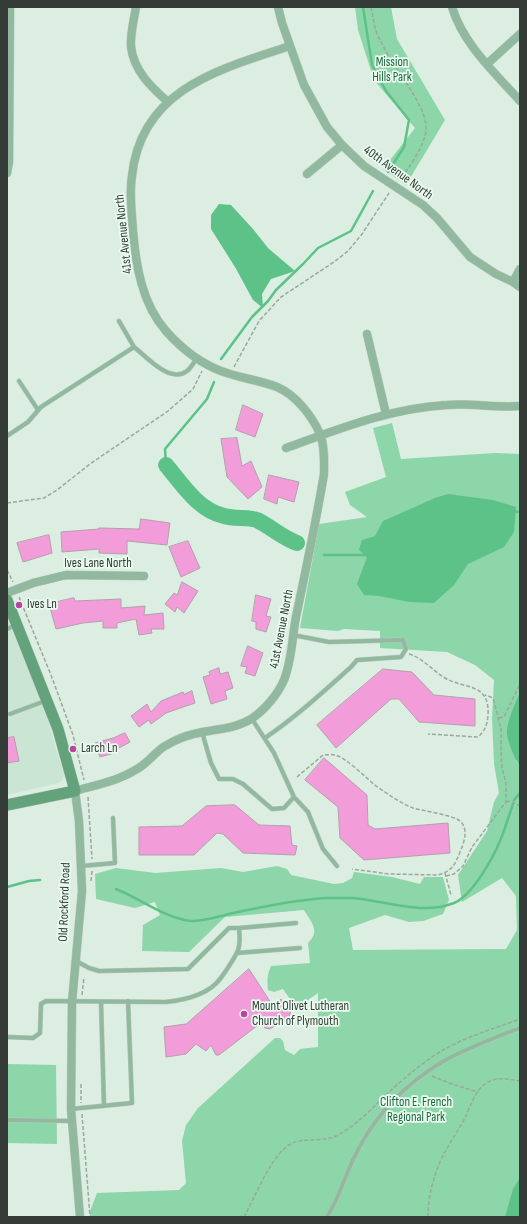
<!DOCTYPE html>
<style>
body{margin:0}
#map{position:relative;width:527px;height:1224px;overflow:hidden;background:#dbeee1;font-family:"Sofia Sans Condensed",sans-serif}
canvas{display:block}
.frame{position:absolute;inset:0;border:8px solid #353c37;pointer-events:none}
</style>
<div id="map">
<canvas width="527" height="1224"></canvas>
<div class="frame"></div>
</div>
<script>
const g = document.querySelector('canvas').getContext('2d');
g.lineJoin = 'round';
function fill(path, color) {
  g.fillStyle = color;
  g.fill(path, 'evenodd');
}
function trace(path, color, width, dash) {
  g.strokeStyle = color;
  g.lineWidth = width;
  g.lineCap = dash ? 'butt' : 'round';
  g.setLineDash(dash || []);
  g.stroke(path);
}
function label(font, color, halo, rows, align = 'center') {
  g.font = font + ' "Sofia Sans Condensed",sans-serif';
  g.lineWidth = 3.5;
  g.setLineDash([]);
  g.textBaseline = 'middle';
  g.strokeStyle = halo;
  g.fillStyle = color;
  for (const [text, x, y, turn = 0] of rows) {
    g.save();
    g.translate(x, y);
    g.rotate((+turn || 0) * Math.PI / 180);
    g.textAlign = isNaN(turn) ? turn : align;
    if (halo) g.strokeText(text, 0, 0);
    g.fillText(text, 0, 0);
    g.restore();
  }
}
fill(new Path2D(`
 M7,618L25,660L48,721L64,775L62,781L59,783L7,795Z`), '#cbe5d4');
fill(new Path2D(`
 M355,7H391L397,39L445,120L406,185L383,169L415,128L374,80L358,30Z
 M392,423L401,459L495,453L520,454V700L516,761L520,766V1217H90V1211L97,1193L179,1190L186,1183L182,1141L186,1125L198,1108L275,1038H280L283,1041L285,1050L294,1055L300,1049L318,1047V993L305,1002H292L283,989L274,992L268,990C267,980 267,975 271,966L310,963L308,943C321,931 311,922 304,910L225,917L189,952L142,951L143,925L160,915L155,902L135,908L96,899L95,874L116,868L155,873L221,868L243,872L277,866L287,869L291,875L334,884L343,883L352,878L354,872L392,877L420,884L424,877H443L449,900L443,914L423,921L409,922L385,915L349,928L353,950L506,949L517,930L516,896L502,878L462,902L458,875L487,831L494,802L499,793L494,764L492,718L494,680L475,665L447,652L380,648V631L344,629L338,631L300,628L319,524L367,517L350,505L345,492L386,477L373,428Z
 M7,1064L56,1065L57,1144L7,1143Z`), '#8dd6a9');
fill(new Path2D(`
 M219,204L231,205L253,229L268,248L295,271L271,279L262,294L263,308L253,300L235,267L211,229V215Z
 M448,494L493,500L516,507L514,532L504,547L468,564L454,585L434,603L409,602L379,596L364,595L357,584L367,557L359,550L362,540L375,536L383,521L435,498Z
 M520,693V766C515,760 508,743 507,734C506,725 515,702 520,693Z
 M520,1178V1217H505L513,1189Z`), '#5dc288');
trace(new Path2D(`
 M363,7L372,65L386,91L409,120L404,147L388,172
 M221,359L252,317L268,301L276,290L303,264L318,248L351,231L373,191
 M166,465L165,449L207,399L214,382
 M512,511L520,512
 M324,555H367
 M514,800L520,793
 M7,887L29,881L40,880
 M116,889C139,898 167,919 191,921C206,921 223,915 238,912C266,906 296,900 325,898C334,898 343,898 352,898C384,900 422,916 454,903C472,896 493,858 500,841C505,829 509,816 513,804`), '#5dc288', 2.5);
trace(new Path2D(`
 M166,465C182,484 198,510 224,516C234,519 250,517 257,520C271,527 283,538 297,543`), '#5dc288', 16);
const building = new Path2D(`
 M243,405L263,414L255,437L236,430Z
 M237,438L242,466L251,461L262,487L248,499L227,477L221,439Z
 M269,475L299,482L294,502L278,497L277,504L264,499Z
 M141,519L170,523L167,545L127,541V554L99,553V549L62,552L61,532L99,529V528L139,529Z
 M49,535L52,553L23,562L17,543Z
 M188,541L200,568L181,577L169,547Z
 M182,582L198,591L184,613L177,607L175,612L165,604L174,593L177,595Z
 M256,595L271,599L266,616L271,617L266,632L256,629V622L252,621Z
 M74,598L75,601L121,599V608L145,606L144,615L163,613L164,629H151L152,633L139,635L136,619L117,623V628H103V621L83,623L56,629L49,604Z
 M248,646L263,653L255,676L245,673L247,667L241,666Z
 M219,668L220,674L228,672L233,688L225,691L227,699L211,704L203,677L210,675L209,672Z
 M383,669L412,672L434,695L475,699V726L419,722L399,699H391L336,748L317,725Z
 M192,691L195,703L166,713L151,724L149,720L139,727L131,716L147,704L151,712L161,701L183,692L184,694Z
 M125,733L130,742L117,749L118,752L100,757L95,743L113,738Z
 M14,737L19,761L7,763V738Z
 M324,758L367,795L368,825L375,829L448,823L450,853L364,860L340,838L338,807L305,780Z
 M235,805L259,825L290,826L292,845L297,846L295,855L243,853L223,834L217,833L194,855H139V827L182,826L206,806Z
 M249,969L273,1006L281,999L291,1011L289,1017L270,1029L265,1028L262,1022L219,1055H216L211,1045L206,1051L196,1044L186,1054L166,1057L164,1027L186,1024Z`);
fill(building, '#f29cd9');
trace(building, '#b2a0ac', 1);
const lane = new Path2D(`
 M119,321L134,347
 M19,381L38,410
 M7,436L28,422L41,407L134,347C147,357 170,384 187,371C191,368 194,362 197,358
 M7,629L16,625
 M10,714L45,701
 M252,719L274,753L294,797L308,812L323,849L337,866
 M202,732L211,763L219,779H233L243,784L272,809L284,808L294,797
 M265,738C296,717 323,692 351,667L357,660L401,657L406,649L403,640L329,642L293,635
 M81,866L115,863L113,818
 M239,928L296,923
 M237,953L300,948
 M101,1002L104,1106
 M7,1037L33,1038L40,1033L41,1004L46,1001L166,1002C185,1000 208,995 220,979C223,975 226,971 229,966C239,951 241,947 239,928H229L188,969L99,971L89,968L76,961
 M71,1109L132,1103L128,1001
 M7,1120L72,1121
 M327,1217C341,1195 347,1168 360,1146C379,1111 409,1082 442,1062C467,1048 494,1038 520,1028`);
const street = new Path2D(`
 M136,7C134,20 130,34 131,47C134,71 151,87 168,102
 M278,7L282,23L304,85L327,127L342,145L364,166L423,205L437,218L470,257L496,274L513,282L520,287
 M452,7C463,44 495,73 520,101
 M487,64L520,34
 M7,173L9,162L10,7
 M307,174L342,145
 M513,282L520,269
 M367,334L386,414
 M286,448C339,429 391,408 447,405C472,403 496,408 520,406
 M7,593L33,583L66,575L144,576
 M80,1217L71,1109L72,1002L82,891L79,821L75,791C96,785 118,781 137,769C148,763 155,752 165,746C170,743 176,740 181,738C204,728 230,732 251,719C265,710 278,694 284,680C292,660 292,638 296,617C306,569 316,522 324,474C324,462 325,446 320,434C312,416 296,395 277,387C259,380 239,378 221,371C200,363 181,348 166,331C142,304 136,266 133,231C132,213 129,194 132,176C141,89 220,69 290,46`);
const secondary = new Path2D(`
 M7,600L58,729L75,791L7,805`);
trace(lane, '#bacabf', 5);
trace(street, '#bacabf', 9);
trace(secondary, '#bacabf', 12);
trace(new Path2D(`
 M371,7C373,16 374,26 377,34C382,44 387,54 393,63C404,81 428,110 426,131C424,146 410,167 400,179
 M234,367L259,321L281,297L334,262L348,251L362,234L389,193
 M7,503L44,498L57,490L90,464L168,411L193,389L202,371
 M7,570L13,582
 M19,597L51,675L73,735L84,780
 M409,654C423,658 433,671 445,678C466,690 490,682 488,716C487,725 485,731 478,737L428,734
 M499,718L504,717L520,684
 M297,777L323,755C327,755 331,754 335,755C347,758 366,778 376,786C388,794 400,803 413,808C423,811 453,815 460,821C469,829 464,843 460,852C455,865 452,871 438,875L389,874L352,869
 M88,797L92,859
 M506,802L511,801L520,806
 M445,873L451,895
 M446,876L454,874L463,866L472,847L506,802V783L502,768L501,753V729L494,701L491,697L485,695
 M91,881L92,871
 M82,995L84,977
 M432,1076L452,1084L478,1092
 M81,1084V1103
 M82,1114L90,1217
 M244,1217C255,1197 269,1161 286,1147C300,1135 322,1144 338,1135C364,1121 382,1096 405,1078C422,1063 442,1049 463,1040C482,1032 501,1026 520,1019
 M428,1217C428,1195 435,1169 446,1150C452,1139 459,1129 465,1118C470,1107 475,1091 485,1084C496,1076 507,1079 520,1081`), '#9aa89e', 1.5, [4, 2]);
trace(lane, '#91b99f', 4);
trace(street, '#91b99f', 8);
trace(secondary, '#63a27b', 11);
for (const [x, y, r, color] of [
 [19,605,4,"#ba459e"],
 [73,749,4,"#ba459e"],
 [244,1014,4,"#ba459e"]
]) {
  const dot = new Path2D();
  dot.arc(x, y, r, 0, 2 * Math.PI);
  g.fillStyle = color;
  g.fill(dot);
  trace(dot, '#e8fbee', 1.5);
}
label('13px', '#1e6741', '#e8fbee', [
 ["Mission",392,63],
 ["Hills Park",392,78],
 ["Clifton E. French",416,1103],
 ["Regional Park",416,1118]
]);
label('13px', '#353c37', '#e8fbee', [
 ["40th Avenue North",398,173,36],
 ["41st Avenue North",124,234,-96],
 ["Ives Lane North",98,564],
 ["41st Avenue North",282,629,-79],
 ["Old Rockford Road",65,902,-88]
]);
label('13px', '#353c37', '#e8fbee', [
 ["Ives Ln",27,605],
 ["Larch Ln",81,749],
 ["Mount Olivet Lutheran",252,1007],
 ["Church of Plymouth",252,1022]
], 'left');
</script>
